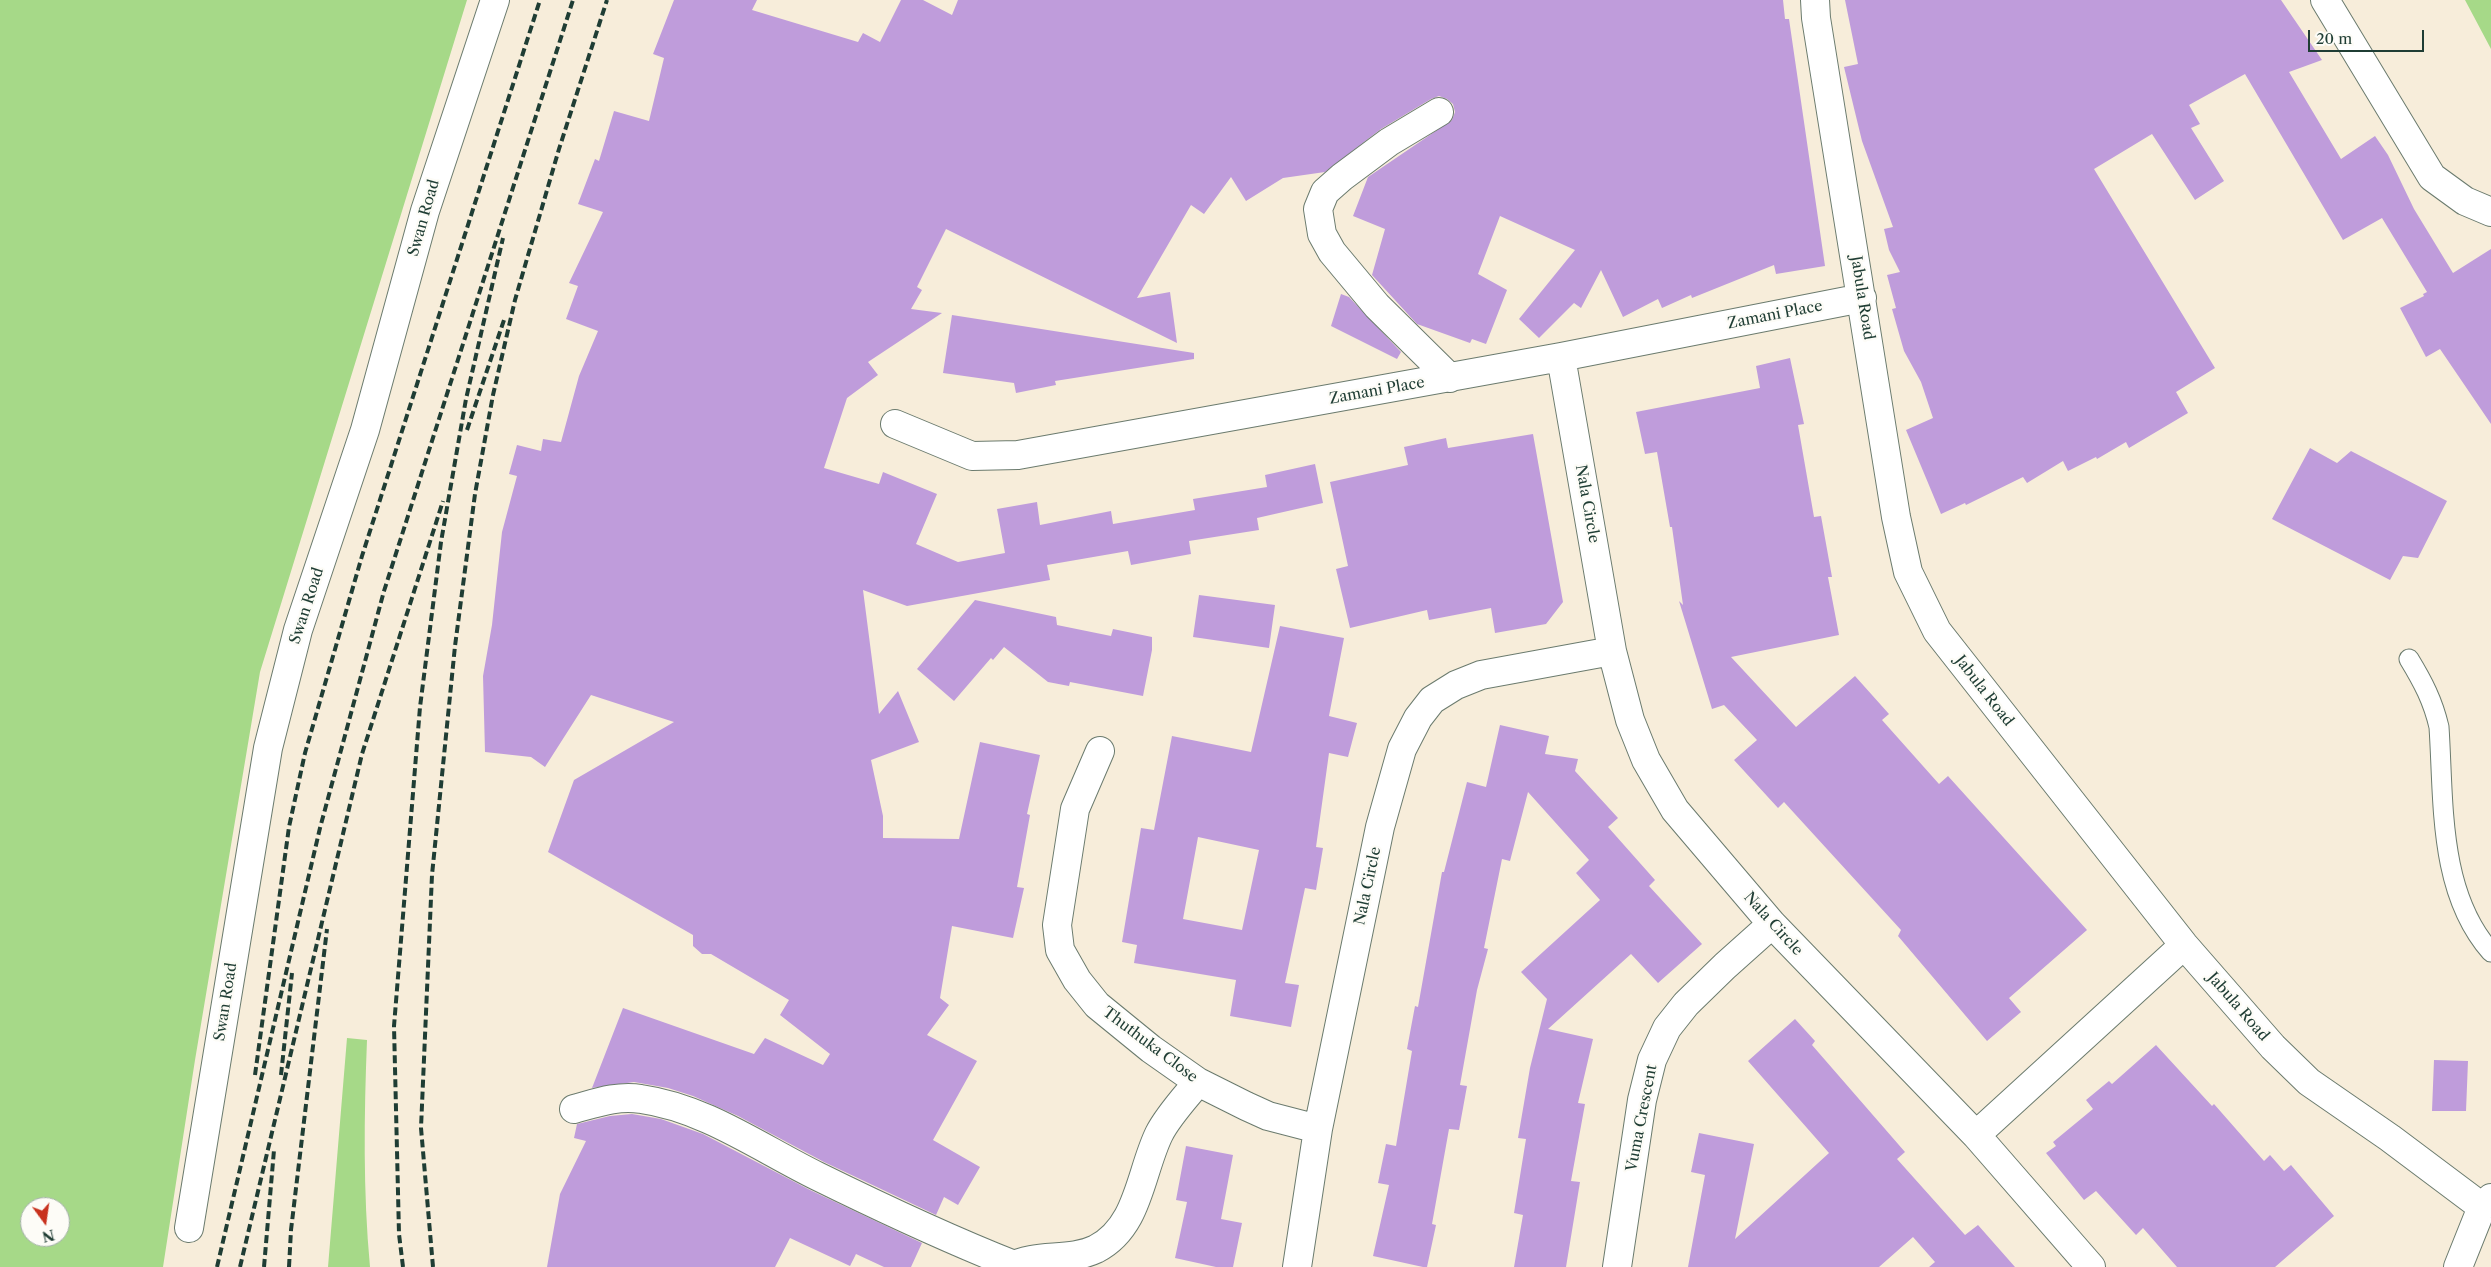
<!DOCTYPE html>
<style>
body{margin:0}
#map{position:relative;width:2491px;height:1267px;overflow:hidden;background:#f7edda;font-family:"Libre Caslon Text",serif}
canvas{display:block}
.north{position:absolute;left:20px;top:1197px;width:50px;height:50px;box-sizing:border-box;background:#fdfcf7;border:1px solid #a4b0a9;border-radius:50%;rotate:166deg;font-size:14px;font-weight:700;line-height:20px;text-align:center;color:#1f3d34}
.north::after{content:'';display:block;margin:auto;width:18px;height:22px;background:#c8321e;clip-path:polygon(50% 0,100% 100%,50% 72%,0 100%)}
.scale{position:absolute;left:2308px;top:30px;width:116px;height:22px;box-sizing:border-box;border:2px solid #1f3d34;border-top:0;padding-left:6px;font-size:15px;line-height:18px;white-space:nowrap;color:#1f3d34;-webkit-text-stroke:4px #fdfcf7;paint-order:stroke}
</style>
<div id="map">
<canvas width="2491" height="1267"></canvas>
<div class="north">N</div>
<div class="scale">20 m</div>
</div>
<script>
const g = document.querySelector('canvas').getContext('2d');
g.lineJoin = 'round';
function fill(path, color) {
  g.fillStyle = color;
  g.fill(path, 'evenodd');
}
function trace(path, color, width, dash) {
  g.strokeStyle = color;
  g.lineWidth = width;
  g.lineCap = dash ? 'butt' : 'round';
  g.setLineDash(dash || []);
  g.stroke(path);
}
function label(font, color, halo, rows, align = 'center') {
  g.font = font + ' "Libre Caslon Text",serif';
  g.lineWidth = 4.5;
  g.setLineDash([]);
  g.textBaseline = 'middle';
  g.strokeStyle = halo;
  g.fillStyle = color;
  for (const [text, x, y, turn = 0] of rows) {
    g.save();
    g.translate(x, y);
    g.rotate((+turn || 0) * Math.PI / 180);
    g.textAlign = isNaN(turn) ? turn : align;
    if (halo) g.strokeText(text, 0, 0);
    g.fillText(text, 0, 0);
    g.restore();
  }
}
fill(new Path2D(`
 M0,0H467L260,672L195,1060L163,1267H0ZM30,1207H60V1237H30Z
 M2465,0H2491V49Z
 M347,1038L367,1040C364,1116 363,1191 370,1267H328Z`), '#a6d988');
fill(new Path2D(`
 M674,0H757L752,10L858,42L863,33L880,42L901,0H923L952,15L958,0H1783L1785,19H1789L1825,266L1776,274L1774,265L1692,298L1691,295L1662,308L1658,299L1623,317L1601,270L1581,308L1574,303L1539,338L1519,319L1575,250L1500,216L1478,274L1507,290L1486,344L1472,339L1470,343L1417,324L1372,275L1385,229L1353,216L1368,177L1452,120L1455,112L1453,104L1447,99L1439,96L1431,99L1381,129L1325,172L1283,178L1246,201L1231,177L1204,214L1191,205L1137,298L1170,292L1177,343L946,229L917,287L922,290L911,309L942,313L868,362L878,375L847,398L824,468L879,484L883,472L937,494L916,544L958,562L1005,553L997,509L1037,502L1040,525L1111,511L1113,524L1195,510L1193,499L1267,487L1265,475L1315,464L1323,503L1257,518L1259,530L1189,541L1191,554L1131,565L1128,551L1047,565L1050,580L907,606L863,590L879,714L898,691L919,742L871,760L883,816V838L959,839L980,742L1040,755L1027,814L1030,815L1017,887L1024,888L1013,938L952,926L940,998L949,1005L927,1035L977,1061L933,1140L980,1167L958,1205L944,1197L936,1215L824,1162L738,1116L693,1096L668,1088L634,1082L592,1088L623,1008L754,1054L765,1038L823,1065L830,1054L780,1015L789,1000L711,954H702L693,946V935L548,852L574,780L674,722L591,695L545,767L531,757L485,752L483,676L492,625L502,532L517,476L509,474L517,445L541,451L543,439L561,442L579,376L598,331L566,319L578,286L569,283L603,212L578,204L595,159L599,161L614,111L649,121L664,58L653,54Z
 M1845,0H2281L2322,60L2289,72L2341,159L2375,136L2388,155L2414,209L2453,273L2491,249V424L2440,349L2426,357L2400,308L2424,296L2423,294L2427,292L2382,218L2343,240L2245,74L2189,105L2200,124L2191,128L2224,181L2195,200L2152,134L2094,169L2215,368L2176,392L2188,413L2129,448L2126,442L2097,459L2096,457L2068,471L2063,461L2027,483L2023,477L1966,505L1965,503L1941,514L1906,430L1933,418L1921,382L1904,351L1892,309L1896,308L1887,275L1900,272L1889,250L1884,229L1893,227L1862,141L1844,67L1858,64Z
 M1341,294L1349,297L1401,352L1397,359L1331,326Z
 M952,315L1194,353V359L1055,381L1056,385L1016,393L1014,383L943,373Z
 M1790,358L1804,424L1798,425L1814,517L1821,516L1832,577H1828L1839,635L1731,657L1796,727L1855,676L1889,714L1882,720L1939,784L1948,776L2087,930L2009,998L2021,1012L1987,1041L1898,936L1901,930L1784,802L1778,808L1734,760L1757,740L1724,705L1712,709L1679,601L1683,605L1672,527H1670L1657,452L1645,454L1636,412L1760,388L1756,366Z
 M1533,434L1563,602L1546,624L1495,633L1491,608L1429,620L1427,610L1350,628L1336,569L1348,566L1330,482L1408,465L1404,447L1446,438L1448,448Z
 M2310,448L2337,463L2351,451L2447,501L2418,558L2403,556L2390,580L2272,519Z
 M1199,595L1275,605L1269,648L1193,637Z
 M975,600L1056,617L1057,625L1111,636L1113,629L1152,637V650L1143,696L1070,682L1069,686L1048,682L1004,647L993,660L991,658L954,701L917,669Z
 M1280,626L1344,638L1329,716L1357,723L1348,757L1329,753L1316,847L1323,848L1316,890L1305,888L1285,983L1299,985L1291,1027L1230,1016L1236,980L1134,963L1137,945L1122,942L1141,828L1154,830L1172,736L1251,752ZM1198,837L1259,850L1242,930L1183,919Z
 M1500,725L1549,736L1545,754L1578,759L1575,771L1618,818L1608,827L1655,880L1649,886L1702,944L1658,983L1631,954L1548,1029L1593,1039L1578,1103L1585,1104L1571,1181L1580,1182L1566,1267H1514L1523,1215L1514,1213L1526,1139L1518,1138L1530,1068L1547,999L1521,972L1600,900L1576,873L1589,860L1528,792L1510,861L1502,859L1484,948L1488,949L1477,990L1460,1085L1467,1086L1459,1130L1449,1129L1432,1224L1436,1225L1427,1267H1423L1373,1256L1389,1185L1378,1183L1386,1144L1396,1146L1412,1051L1407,1049L1415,1006L1418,1007L1442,872H1444L1467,782L1486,787Z
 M1795,1019L1815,1041L1812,1045L1905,1152L1897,1159L1965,1235L1978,1225L2015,1267H1929L1935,1262L1913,1237L1879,1267H1688L1705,1175L1691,1172L1699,1133L1754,1144L1735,1239L1829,1153L1748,1061Z
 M2156,1045L2212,1106L2214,1104L2264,1161L2270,1155L2284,1171L2291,1165L2334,1216L2275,1267H2177L2143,1228L2136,1235L2096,1191L2084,1200L2046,1153L2056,1146L2053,1142L2093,1109L2086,1100L2109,1081L2112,1084Z
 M2434,1060L2468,1061L2466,1111H2432Z
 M632,1114L661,1119L703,1134L810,1190L922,1243L911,1267H884L856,1254L850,1266L790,1238L775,1267H547L560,1194L586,1141L574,1138L577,1124L610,1116Z
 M1186,1146L1233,1155L1221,1219L1242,1223L1233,1267H1216L1175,1258L1187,1202L1176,1200Z`), '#bf9cdb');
const lane = new Path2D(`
 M2409,659C2423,682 2433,701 2439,727C2444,802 2438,892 2491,952`);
const street = new Path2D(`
 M1815,0L1816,18L1896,517L1908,572L1937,631L2184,945L2273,1047L2309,1082L2390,1138L2482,1207
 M2325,0L2432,177L2465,201L2491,212
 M1439,112L1389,142L1342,177L1325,192L1318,209L1322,234L1332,252L1377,306L1450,378
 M1561,357L1612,651L1630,720L1646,760L1675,810L1772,924L1976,1135L2091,1267
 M895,424L972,456L1018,455L1561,357L1862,298
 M1100,751L1075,809L1057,925L1060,950L1077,980L1097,1005L1151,1049L1198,1082L1246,1106L1268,1116L1318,1129
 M574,1109C596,1103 618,1095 641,1099C705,1108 760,1148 817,1176C882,1208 948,1239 1014,1265
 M1976,1135L2184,945
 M189,1228L268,748L298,630L365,430L425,211L495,0
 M1010,1267C1036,1253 1069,1262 1096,1249C1139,1227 1140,1173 1159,1134C1168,1116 1185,1098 1198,1082
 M1297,1267L1318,1129L1380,827L1402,749L1418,718L1432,700L1456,685L1481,675L1612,651
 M1617,1267L1642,1100L1652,1060L1667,1028L1686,1004L1725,966L1772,924
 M2458,1267L2482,1207L2491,1198`);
trace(lane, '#6b7b6e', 21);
trace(street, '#6b7b6e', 30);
trace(lane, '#fff', 19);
trace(street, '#fff', 28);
trace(new Path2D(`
 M467,430L505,317
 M255,1075L289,827L305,753L362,556L540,0
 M281,1075L292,973
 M217,1267L320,828L384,591L573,0
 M240,1267L362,754L443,501
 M264,1267L274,1150
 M289,1267L291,1230L327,929
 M403,1267L399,1234L394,1026L420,707L441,542L466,399L503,238
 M433,1267L421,1128L432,875L455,646L475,494L493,395L515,300L559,149L607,0`), '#1f3d34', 4, [8, 4]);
label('15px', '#1f3d34', '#fdfcf7', [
 ["Swan Road",424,218,-74],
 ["Jabula Road",1862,298,81],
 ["Zamani Place",1775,315,-11],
 ["Zamani Place",1377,391,-10],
 ["Nala Circle",1587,504,80],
 ["Swan Road",307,606,-72],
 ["Jabula Road",1984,691,52],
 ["Nala Circle",1368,886,-78],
 ["Nala Circle",1773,924,48],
 ["Swan Road",226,1002,-81],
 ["Jabula Road",2238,1007,49],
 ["Thuthuka Close",1150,1045,37],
 ["Vuma Crescent",1642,1118,-79]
]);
</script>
